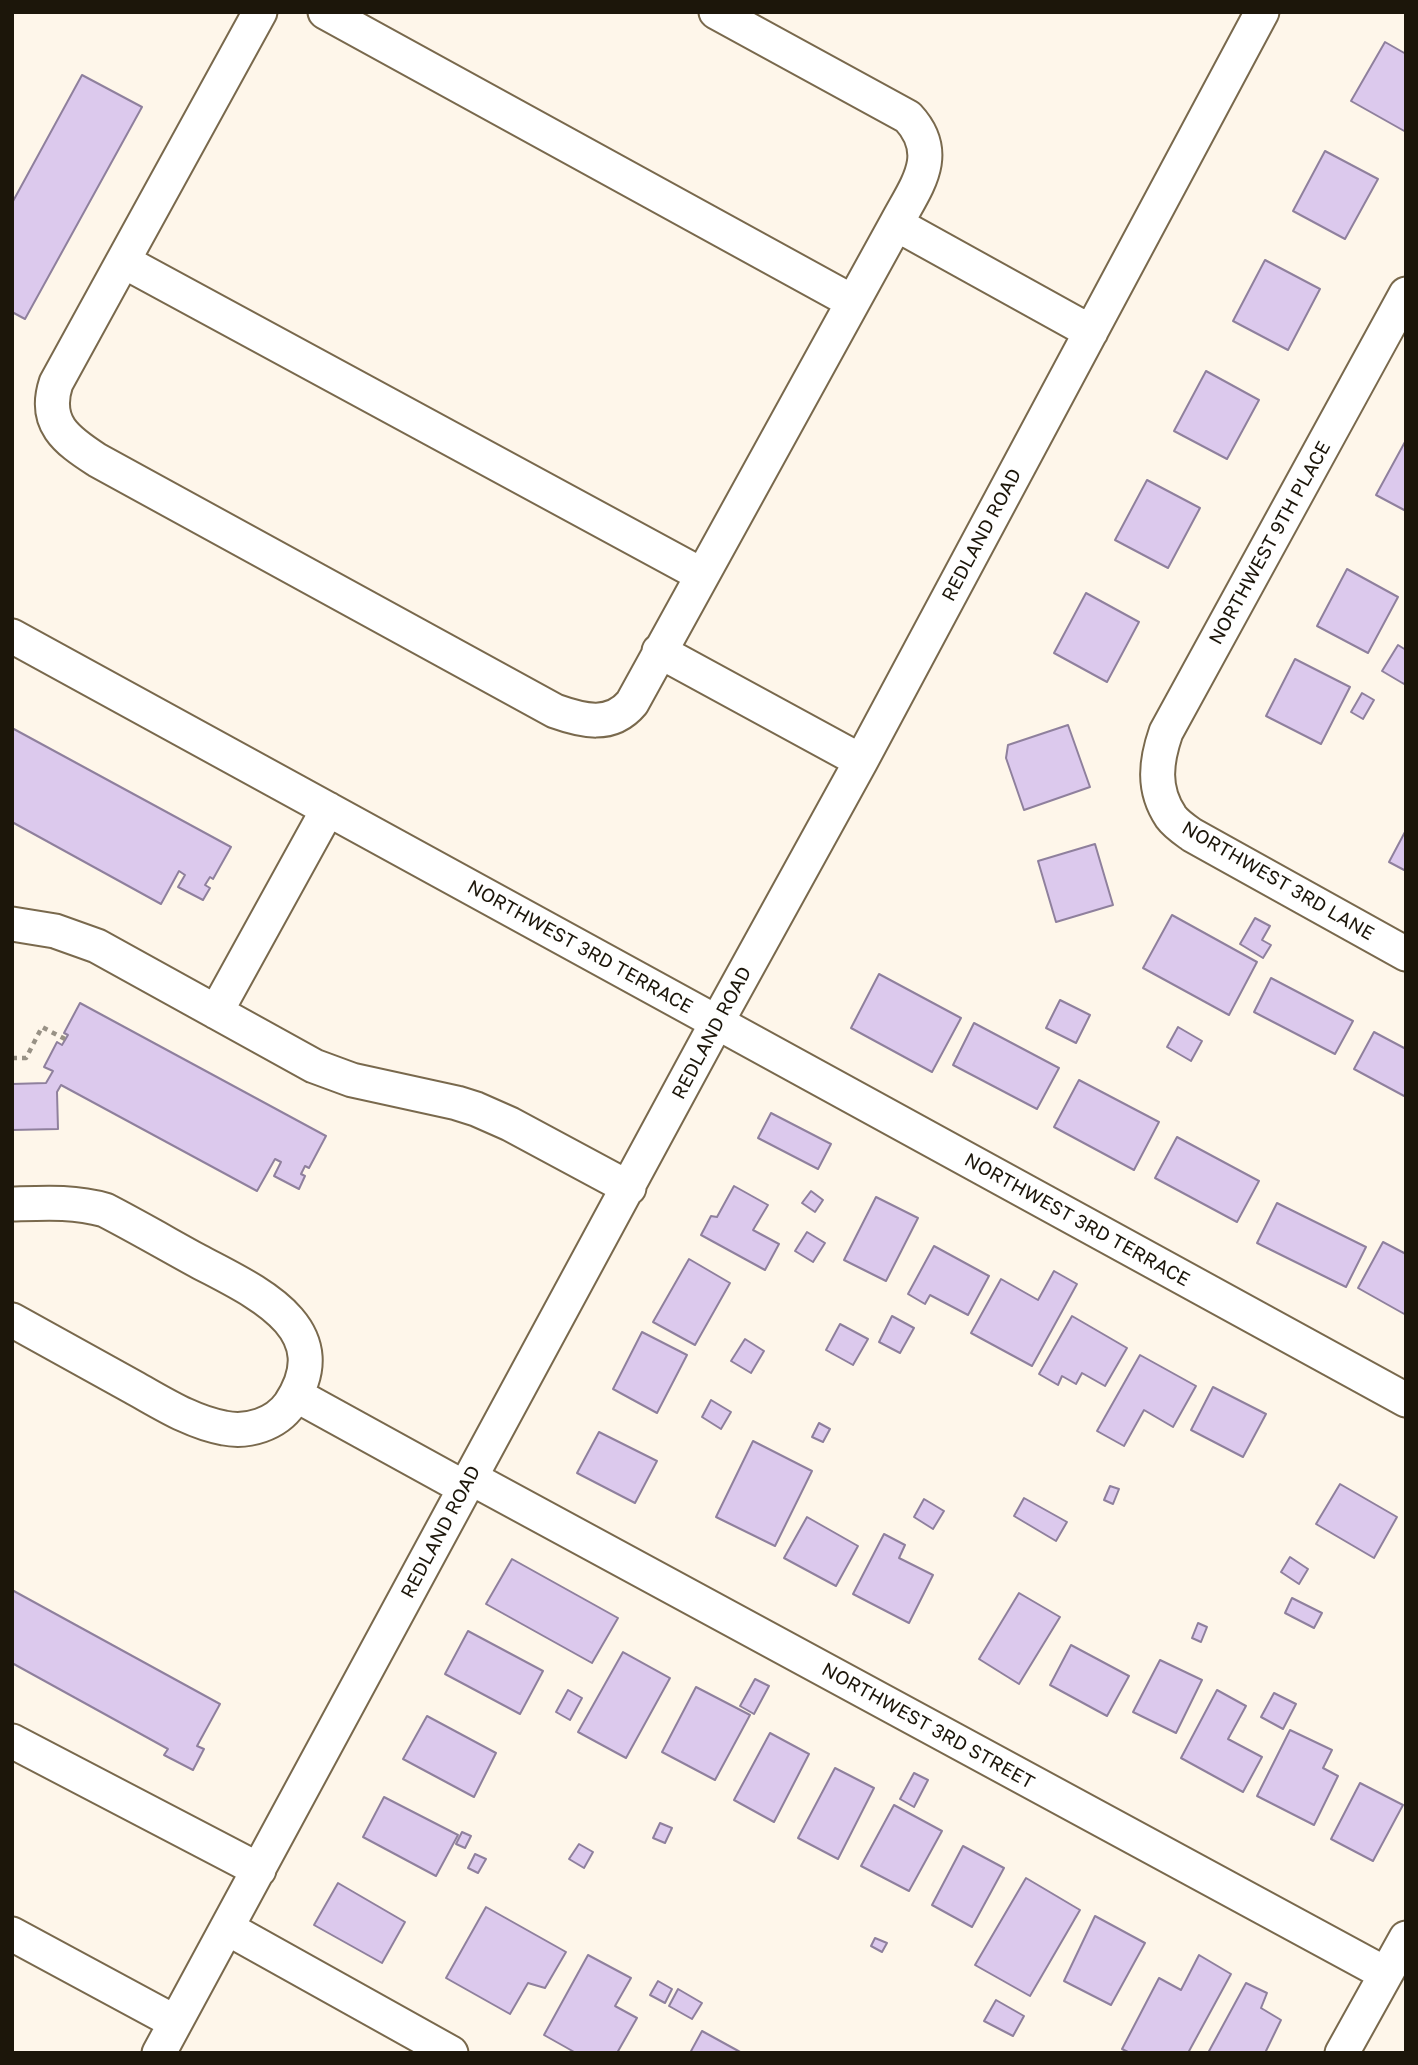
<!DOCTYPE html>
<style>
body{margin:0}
#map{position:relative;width:1418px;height:2065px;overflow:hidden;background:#fef6ea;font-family:"Golos Text",sans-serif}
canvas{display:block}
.frame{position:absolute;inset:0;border:14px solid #1c160a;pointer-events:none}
</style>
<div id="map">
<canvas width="1418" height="2065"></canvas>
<div class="frame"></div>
</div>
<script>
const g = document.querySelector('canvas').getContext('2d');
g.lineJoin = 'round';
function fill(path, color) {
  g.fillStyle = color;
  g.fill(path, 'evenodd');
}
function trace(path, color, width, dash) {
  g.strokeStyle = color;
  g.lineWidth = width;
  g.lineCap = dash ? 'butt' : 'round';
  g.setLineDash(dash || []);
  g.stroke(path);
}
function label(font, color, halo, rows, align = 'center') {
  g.font = font + ' "Golos Text",sans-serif';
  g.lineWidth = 5;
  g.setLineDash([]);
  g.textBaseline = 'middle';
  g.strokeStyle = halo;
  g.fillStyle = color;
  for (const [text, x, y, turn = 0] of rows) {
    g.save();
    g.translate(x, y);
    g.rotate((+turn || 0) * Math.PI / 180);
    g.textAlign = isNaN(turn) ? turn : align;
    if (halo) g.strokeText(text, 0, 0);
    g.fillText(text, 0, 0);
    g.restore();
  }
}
const building = new Path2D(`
 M1385,42L1406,54V132L1351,101Z
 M82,75L142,107L25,319L12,312V203Z
 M1325,151L1378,179L1345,239L1293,211Z
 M1265,260L1320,289L1288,350L1233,321Z
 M1206,371L1259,400L1227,459L1174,431Z
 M1406,440V511L1376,495Z
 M1147,480L1200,508L1168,568L1115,540Z
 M1347,569L1398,597L1368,653L1317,626Z
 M1086,593L1139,622L1107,682L1054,653Z
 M1398,645L1406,650V681L1404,684L1382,671Z
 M1295,659L1350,687L1321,744L1266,716Z
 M1362,693L1374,700L1363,719L1351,712Z
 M1068,725L1090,787L1024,810L1006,758L1008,745Z
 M12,728L231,847L213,879L210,877L205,885L210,888L203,900L178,887L185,875L179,871L161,904L12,822Z
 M1406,830V871L1389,862Z
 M1095,844L1113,905L1056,922L1038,861Z
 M1172,915L1257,962L1229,1015L1143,968Z
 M1255,918L1270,926L1262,940L1271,945L1263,958L1240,944Z
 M879,974L961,1018L932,1072L851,1028Z
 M1271,978L1353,1021L1335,1054L1254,1012Z
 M1060,1000L1090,1015L1076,1043L1046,1028Z
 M80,1003L326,1136L309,1168L305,1166L301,1174L305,1176L299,1189L274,1176L281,1162L275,1159L257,1191L61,1085L57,1092L58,1129L12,1130V1084L46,1083L53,1071L44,1067L57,1042L62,1045L68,1035L64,1033Z
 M974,1023L1059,1068L1037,1109L953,1065Z
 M1178,1027L1202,1041L1191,1061L1167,1047Z
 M1374,1032L1406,1049V1097L1354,1069Z
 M1079,1080L1159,1122L1134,1170L1054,1127Z
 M771,1113L831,1144L818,1169L758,1138Z
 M1177,1137L1259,1181L1237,1222L1155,1178Z
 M734,1186L768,1205L753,1230L779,1244L765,1270L701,1235L711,1216L717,1217Z
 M811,1191L823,1200L815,1212L802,1203Z
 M876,1197L918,1218L886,1281L844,1260Z
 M1277,1203L1366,1247L1346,1287L1257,1243Z
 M807,1232L825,1243L813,1262L795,1251Z
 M1383,1242L1406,1254V1315L1358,1288Z
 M934,1246L989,1276L968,1315L930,1295L925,1304L908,1294Z
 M689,1259L730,1283L695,1345L653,1322Z
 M1054,1271L1077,1284L1032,1366L971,1333L1001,1279L1038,1300Z
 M892,1316L914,1328L900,1353L879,1342Z
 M1072,1316L1127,1348L1105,1386L1082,1373L1076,1384L1062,1376L1058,1385L1039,1374Z
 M840,1324L868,1339L853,1365L826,1350Z
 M642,1332L687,1355L657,1413L613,1389Z
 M745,1339L764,1351L751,1373L731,1361Z
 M1140,1355L1196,1386L1173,1427L1144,1410L1124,1446L1097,1431Z
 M1213,1387L1266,1414L1243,1457L1191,1430Z
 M711,1400L731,1412L721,1429L702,1417Z
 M819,1423L830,1429L823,1442L812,1437Z
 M599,1432L657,1461L635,1503L577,1473Z
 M753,1441L812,1471L775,1546L716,1517Z
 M1340,1484L1397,1517L1374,1558L1316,1524Z
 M1110,1486L1119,1489L1113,1504L1104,1500Z
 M1024,1498L1067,1522L1056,1541L1014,1516Z
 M924,1499L944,1511L933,1529L914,1517Z
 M807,1517L858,1546L836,1586L784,1558Z
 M884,1534L905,1545L899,1558L933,1575L909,1623L853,1594Z
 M1290,1557L1308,1569L1299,1584L1281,1572Z
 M512,1559L618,1618L592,1663L486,1604Z
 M12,1590L220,1704L197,1746L204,1749L193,1770L164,1755L168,1749L12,1663Z
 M1019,1593L1060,1617L1019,1684L979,1659Z
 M1292,1598L1322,1613L1314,1628L1285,1613Z
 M1198,1623L1207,1627L1201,1642L1192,1638Z
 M468,1631L543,1671L520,1714L445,1674Z
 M1071,1645L1129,1676L1107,1716L1050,1685Z
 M623,1652L670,1678L626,1758L578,1732Z
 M1160,1660L1202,1680L1176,1733L1133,1712Z
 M755,1679L769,1686L754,1714L740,1706Z
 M696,1687L750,1715L715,1780L662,1752Z
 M568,1690L582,1698L570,1720L556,1712Z
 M1217,1690L1246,1706L1228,1739L1262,1757L1243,1792L1181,1758Z
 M1274,1693L1296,1704L1283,1729L1261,1717Z
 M427,1716L496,1753L474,1797L403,1759Z
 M1290,1730L1332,1750L1323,1768L1338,1776L1314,1825L1257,1796Z
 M770,1733L809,1754L774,1822L734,1800Z
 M835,1768L874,1788L838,1859L798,1838Z
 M914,1773L928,1780L914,1807L900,1799Z
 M1360,1783L1403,1805L1373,1861L1331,1839Z
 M384,1797L458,1835L436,1876L363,1837Z
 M894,1805L942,1831L909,1891L861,1866Z
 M660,1823L672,1828L665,1843L653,1838Z
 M462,1832L471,1836L465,1848L456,1844Z
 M579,1844L593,1852L584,1868L569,1859Z
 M963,1846L1004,1868L972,1927L932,1905Z
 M475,1854L486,1859L478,1873L468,1868Z
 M1026,1878L1080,1910L1030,1996L975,1965Z
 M338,1883L405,1922L382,1963L314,1925Z
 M486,1907L566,1952L545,1988L528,1983L510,2014L446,1978Z
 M1095,1916L1145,1943L1111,2005L1064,1981Z
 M875,1938L887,1943L882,1952L871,1946Z
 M588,1955L631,1978L615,2006L637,2018L617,2053H576L544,2035Z
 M1199,1955L1231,1974L1188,2053H1130L1122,2049L1159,1978L1181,1990Z
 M658,1981L672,1989L665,2003L650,1995Z
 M1246,1983L1267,1993L1261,2008L1281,2020L1265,2053H1208Z
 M678,1989L702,2003L692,2019L669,2006Z
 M996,2000L1024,2016L1013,2036L984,2021Z
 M702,2031L742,2053H690Z`);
fill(building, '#dcc9ed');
trace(building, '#8f809d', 2);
const minor = new Path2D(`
 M325,12L853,302
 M896,224L1091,332
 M123,261L260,12
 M1406,294L1166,732C1156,761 1152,789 1171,817C1176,824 1185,830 1192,835L1406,954
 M702,575L123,261L56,383C43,423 66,440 97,460L555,711C583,721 611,728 632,703L896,224C916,186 943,155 908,117L716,12
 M12,636L1406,1400
 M659,651L861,761
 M12,924L55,931L97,946L314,1066L352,1080L457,1103L476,1109L510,1124L629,1188
 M216,1012L328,809
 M12,1204C44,1203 74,1201 105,1210C136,1226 167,1244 198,1261C252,1290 341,1327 290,1404C276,1424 248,1433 224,1428C191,1422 162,1403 133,1387C93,1365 53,1343 12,1320
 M296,1395L465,1488
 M471,1478L1386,1974
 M12,1741L259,1870
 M227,1928L451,2053
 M12,1934L175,2022
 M159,2053L717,1022L861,761L1262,12
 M1342,2053L1406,1938`);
trace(minor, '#79694d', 37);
trace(new Path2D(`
 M12,1058H26L42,1027L65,1039`), '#989185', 4.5, [5, 5]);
trace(minor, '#fff', 33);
label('19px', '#1c160a', '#fff', [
 ["REDLAND ROAD",982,535,-62],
 ["NORTHWEST 9TH PLACE",1270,543,-61],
 ["NORTHWEST 3RD LANE",1278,881,30],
 ["NORTHWEST 3RD TERRACE",580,947,29],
 ["REDLAND ROAD",712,1033,-62],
 ["NORTHWEST 3RD TERRACE",1077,1220,29],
 ["REDLAND ROAD",441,1532,-62],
 ["NORTHWEST 3RD STREET",928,1726,29]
]);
</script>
